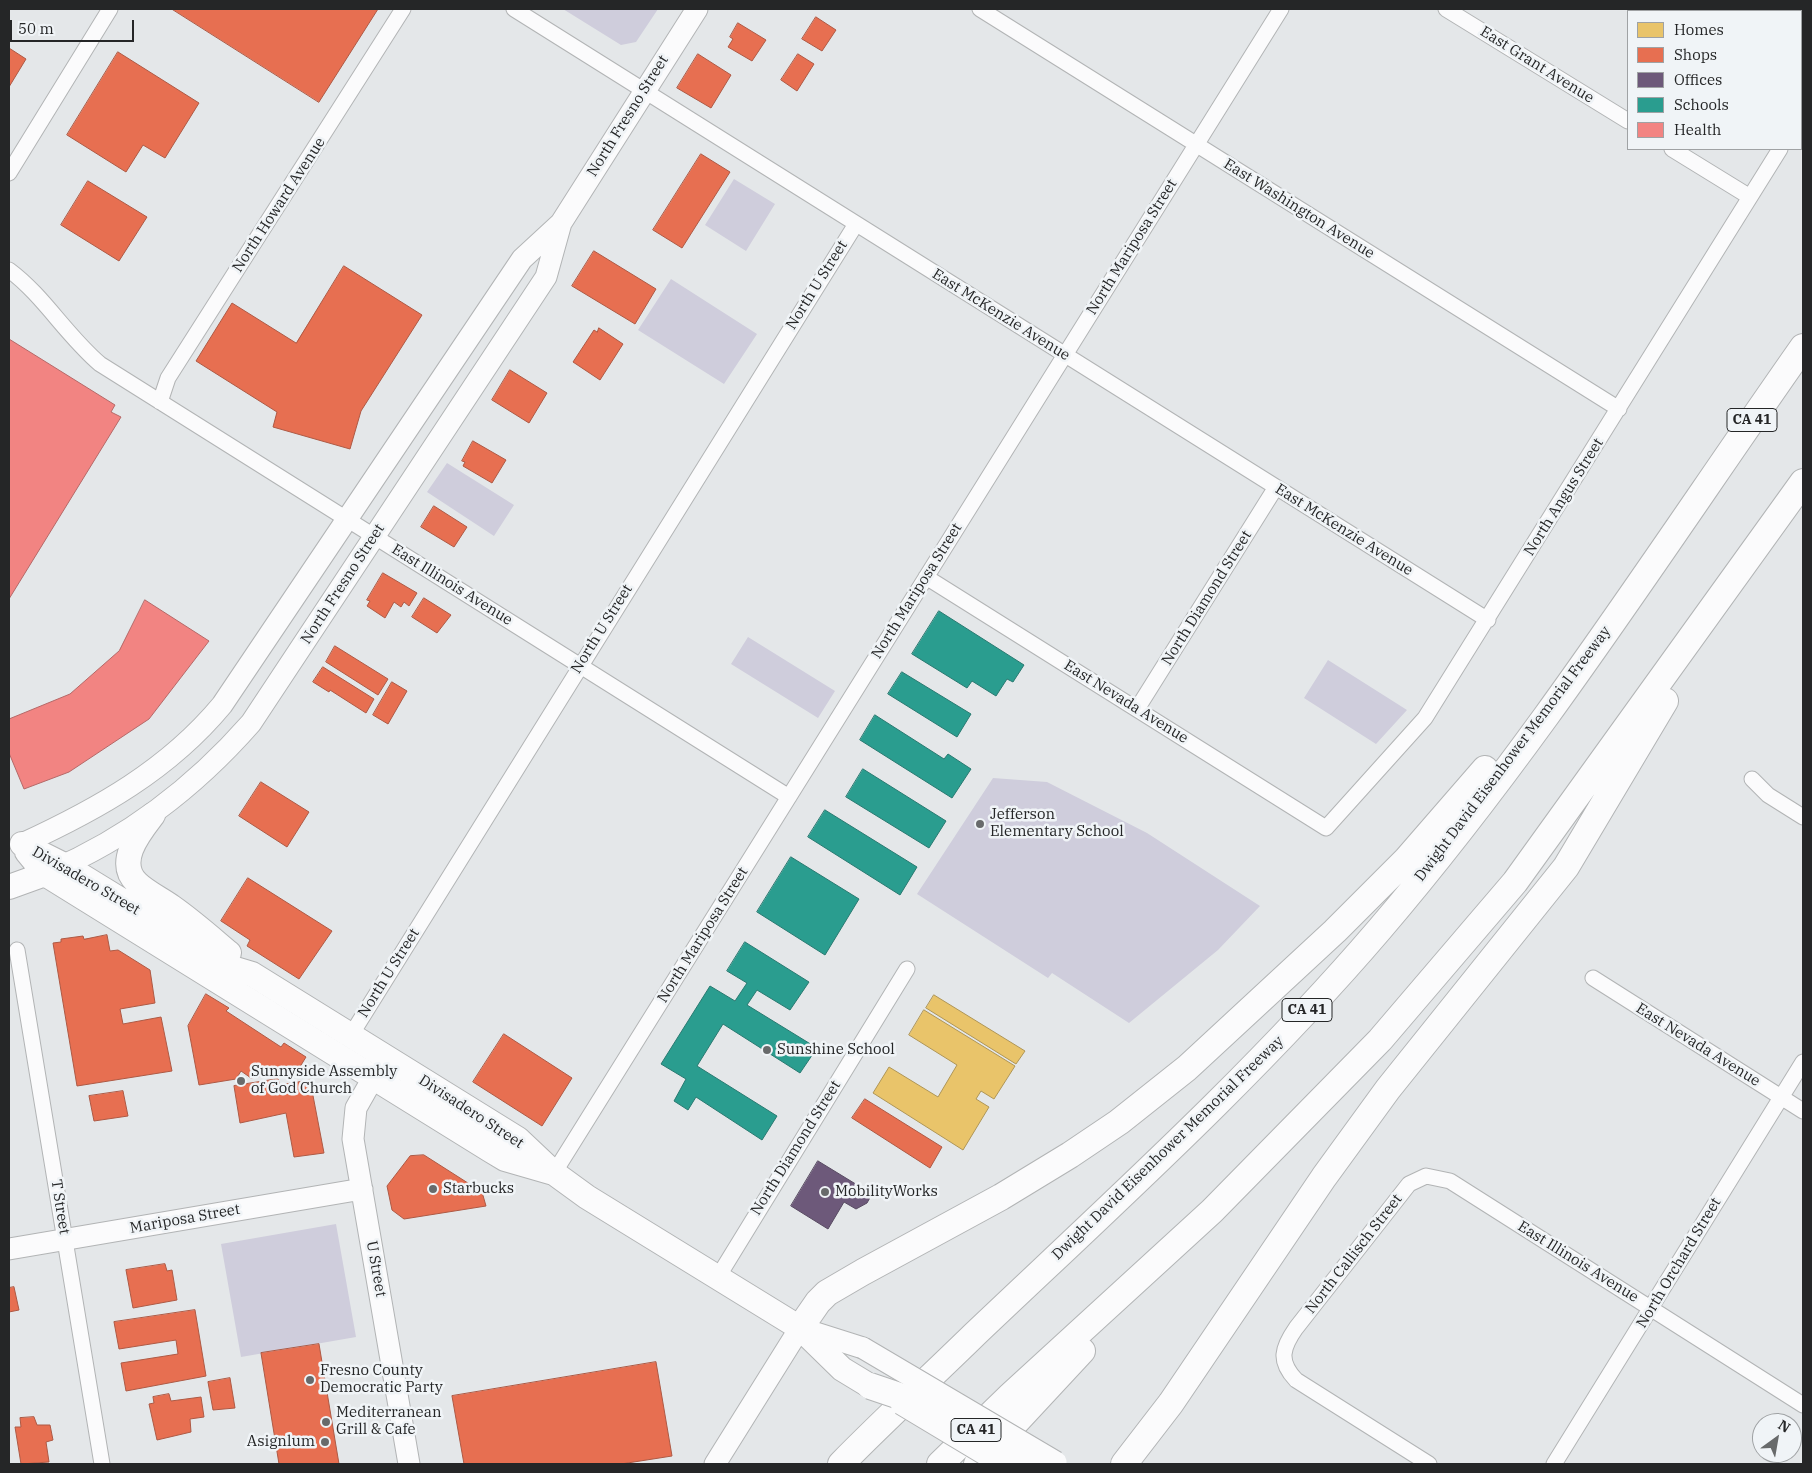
<!DOCTYPE html>
<style>
body{margin:0}
#map{position:relative;width:1812px;height:1473px;overflow:hidden;background:#e4e7e9;font-family:"IBM Plex Serif",serif}
canvas{display:block}
.frame{position:absolute;inset:0;border:10px solid #252627;pointer-events:none}
.legend{position:absolute;left:1627px;top:10px;width:175px;height:140px;box-sizing:border-box;background:#f0f4f7;border:1px solid #9fa2a4;margin:0;padding:6px 9px;list-style:none;font-size:15px;color:#252627}
.legend li{display:flex;align-items:center;gap:10px;height:25px}
.legend b{width:25px;border:1px solid #9fa2a4}
.north{position:absolute;left:1752px;top:1413px;width:50px;height:50px;box-sizing:border-box;background:#f0f4f7;border:1px solid #9fa2a4;border-radius:50%;rotate:32deg;font-size:14px;font-weight:700;line-height:20px;text-align:center;color:#252627}
.north::after{content:'';display:block;margin:auto;width:18px;height:22px;background:#686a6b;clip-path:polygon(50% 0,100% 100%,50% 72%,0 100%)}
.scale{position:absolute;left:10px;top:20px;width:124px;height:22px;box-sizing:border-box;border:2px solid #252627;border-top:0;padding-left:6px;font-size:15px;line-height:18px;white-space:nowrap;color:#252627;-webkit-text-stroke:4px #f0f4f7;paint-order:stroke}
</style>
<div id="map">
<canvas width="1812" height="1473"></canvas>
<div class="frame"></div>
<ul class="legend">
<li><b style="height:14px;background:#e9c46a"></b>Homes</li>
<li><b style="height:14px;background:#e76f51"></b>Shops</li>
<li><b style="height:14px;background:#6d597a"></b>Offices</li>
<li><b style="height:14px;background:#2a9d8f"></b>Schools</li>
<li><b style="height:14px;background:#f28482"></b>Health</li>
</ul>
<div class="north">N</div>
<div class="scale">50 m</div>
</div>
<script>
const g = document.querySelector('canvas').getContext('2d');
g.lineJoin = 'round';
function fill(path, color) {
  g.fillStyle = color;
  g.fill(path, 'evenodd');
}
function trace(path, color, width, dash) {
  g.strokeStyle = color;
  g.lineWidth = width;
  g.lineCap = dash ? 'butt' : 'round';
  g.setLineDash(dash || []);
  g.stroke(path);
}
function label(font, color, halo, rows, align = 'center') {
  g.font = font + ' "IBM Plex Serif",serif';
  g.lineWidth = 5;
  g.setLineDash([]);
  g.textBaseline = 'middle';
  g.strokeStyle = halo;
  g.fillStyle = color;
  for (const [text, x, y, turn = 0] of rows) {
    g.save();
    g.translate(x, y);
    g.rotate((+turn || 0) * Math.PI / 180);
    g.textAlign = isNaN(turn) ? turn : align;
    if (halo) g.strokeText(text, 0, 0);
    g.fillText(text, 0, 0);
    g.restore();
  }
}
fill(new Path2D(`
 M563,9H658L636,42L621,45Z
 M734,179L775,204L746,251L705,225Z
 M671,279L757,334L724,384L638,330Z
 M447,463L514,505L494,536L427,492Z
 M748,637L835,691L818,718L731,664Z
 M1328,660L1407,710L1376,744L1304,698Z
 M993,778L1047,782L1147,833L1260,906L1218,950L1129,1023L1052,973L1048,978L917,894Z
 M336,1224L356,1337L241,1357L221,1244Z`), '#cfcddc');
const homes = new Path2D(`
 M934,995L1025,1051L1016,1064L926,1008Z
 M924,1010L1015,1066L994,1099L981,1091L976,1099L989,1107L963,1150L873,1093L889,1067L938,1097L957,1065L909,1035Z`);
fill(homes, '#e9c46a');
trace(homes, '#ae9556', 1);
const shops = new Path2D(`
 M172,9H378L319,102Z
 M816,17L836,30L822,51L802,39Z
 M738,23L766,40L752,61L728,47L733,39L730,37Z
 M9,48L26,59L9,87Z
 M118,52L199,103L165,158L143,145L126,172L67,135Z
 M698,54L731,75L711,108L677,88Z
 M798,54L814,64L797,91L781,80Z
 M701,154L730,172L682,248L653,230Z
 M88,181L147,217L119,261L61,225Z
 M594,251L656,289L635,324L572,286Z
 M344,266L422,315L361,411L350,449L273,427L277,412L196,361L232,303L296,343Z
 M599,328L623,344L600,380L573,362L594,330L597,332Z
 M510,370L547,393L529,423L492,400Z
 M473,441L506,460L492,483L463,466L465,462L462,461Z
 M434,506L467,527L454,547L421,527Z
 M383,573L417,593L409,606L404,602L401,607L394,602L385,618L367,606L370,601L367,600Z
 M424,598L451,615L437,633L412,617Z
 M335,646L388,679L378,695L326,662Z
 M323,667L374,699L366,713L330,690L329,692L313,682Z
 M392,682L407,691L388,724L373,715Z
 M261,782L309,812L287,847L239,816Z
 M248,878L332,931L299,979L247,946L250,940L221,921Z
 M107,935L110,951L118,950L150,970L155,1003L120,1009L123,1024L161,1017L172,1071L77,1086L53,943L61,942V939L83,936L84,939Z
 M206,994L229,1008L226,1011L281,1047L284,1043L306,1057L298,1070L251,1078L241,1071L236,1079L199,1085L188,1026Z
 M504,1034L572,1078L542,1126L473,1082Z
 M278,1079L280,1085L310,1080L324,1153L294,1157L286,1113L240,1123L234,1086Z
 M123,1091L128,1116L94,1121L89,1096Z
 M865,1099L942,1147L930,1168L852,1118Z
 M424,1155L482,1192L486,1206L404,1219L392,1210L387,1186L410,1156Z
 M165,1264L167,1271L172,1270L177,1300L133,1308L126,1270Z
 M14,1287L19,1310L9,1312V1288Z
 M195,1310L206,1376L126,1391L121,1363L178,1354L176,1340L119,1349L114,1322Z
 M319,1344L339,1464H279L261,1353Z
 M656,1362L672,1456L621,1464H464L452,1396Z
 M230,1378L235,1408L213,1410L208,1382Z
 M169,1394L171,1401L201,1397L204,1417L190,1419L191,1432L157,1440L149,1404L154,1403L153,1397Z
 M34,1417L37,1425H50L53,1440L46,1442L49,1462L21,1464L15,1427H21L20,1418Z`);
fill(shops, '#e76f51');
trace(shops, '#ad5944', 1);
const offices = new Path2D(`
 M818,1161L872,1194L867,1203L856,1209L844,1202L828,1229L791,1206Z`);
fill(offices, '#6d597a');
trace(offices, '#574a61', 1);
const schools = new Path2D(`
 M939,611L1024,665L1013,682L1007,679L996,696L972,681L967,688L912,654Z
 M902,672L971,714L957,737L888,694Z
 M875,715L944,759L948,754L971,769L952,798L860,740Z
 M863,769L946,821L929,848L846,797Z
 M825,810L917,867L900,895L808,837Z
 M791,857L859,899L825,955L757,912Z
 M745,942L809,982L790,1010L757,990L747,1005L817,1048L800,1073L723,1024L697,1066L777,1116L762,1140L696,1097L688,1110L674,1101L686,1079L661,1064L710,986L735,1001L747,983L727,971Z`);
fill(schools, '#2a9d8f');
trace(schools, '#287970', 1);
const health = new Path2D(`
 M9,339L115,405L111,412L121,417L9,599Z
 M145,600L209,641L149,719L69,772L24,789L9,753V719L70,694L119,651Z`);
fill(health, '#f28482');
trace(health, '#b46867', 1);
const street = new Path2D(`
 M514,9L1488,620
 M980,9L1619,409
 M1446,9L1628,121
 M1801,115L1803,111
 M1672,149L1750,197
 M9,173L110,9
 M9,270C43,295 66,335 100,364L789,797
 M160,402L168,378L403,9
 M926,577L1326,828L1425,718L1780,149
 M1137,709L1276,487
 M1752,779L1768,795L1803,817
 M17,950L102,1464
 M1593,978L1803,1111
 M351,1035L856,224
 M554,1173L1281,9
 M718,1277L907,969
 M1429,1464L1296,1380C1278,1361 1282,1348 1296,1328L1409,1184L1426,1176L1450,1181L1803,1405
 M1554,1464L1803,1062`);
const secondary = new Path2D(`
 M22,844C98,809 168,770 222,705L522,259L561,223L697,9
 M51,871C130,837 194,788 251,723L546,277L561,223
 M373,1078L356,1108L353,1139L409,1464
 M9,1249L362,1189
 M715,1464L800,1328L863,1348`);
const primary = new Path2D(`
 M153,815C140,832 115,862 137,883C146,892 161,899 172,907C192,921 210,937 229,953
 M22,844L64,865L232,968L252,974L518,1139L554,1173L587,1197L800,1328L842,1369L870,1386
 M27,852L45,874L490,1150L505,1159L550,1172
 M9,887L45,874`);
const highway = new Path2D(`
 M800,1328L818,1302L827,1293L863,1272L1001,1197L1070,1155L1119,1122L1187,1068L1335,931L1406,860L1485,769
 M841,1464C884,1420 930,1378 974,1335C1112,1204 1255,1075 1379,930C1534,749 1666,542 1803,347
 M940,1464L1011,1395L1212,1211L1380,1040L1515,882L1803,482
 M977,1464L1082,1351
 M1124,1464L1171,1403L1324,1177L1388,1089L1566,867L1665,701`);
trace(street, '#b2b4b5', 17);
trace(secondary, '#b2b4b5', 23);
trace(primary, '#b2b4b5', 26);
trace(highway, '#b2b4b5', 28);
trace(street, '#fbfbfc', 15);
trace(secondary, '#fbfbfc', 21);
trace(primary, '#fbfbfc', 24);
trace(highway, '#fbfbfc', 26);
const secondaryBridge = new Path2D(`
 M863,1348L1056,1462
 M901,1404L1001,1464`);
const highwayBridge = new Path2D(`
 M870,1386L938,1409L1029,1464`);
trace(secondaryBridge, '#b2b4b5', 23, []);
trace(highwayBridge, '#b2b4b5', 28, []);
trace(secondaryBridge, '#fbfbfc', 21);
trace(highwayBridge, '#fbfbfc', 26);
for (const [x, y, r, color] of [
 [980,824,5,"#686a6b"],
 [767,1050,5,"#686a6b"],
 [241,1081,5,"#686a6b"],
 [433,1189,5,"#686a6b"],
 [825,1192,5,"#686a6b"],
 [310,1380,5,"#686a6b"],
 [326,1422,5,"#686a6b"],
 [325,1442,5,"#686a6b"]
]) {
  const dot = new Path2D();
  dot.arc(x, y, r, 0, 2 * Math.PI);
  g.fillStyle = color;
  g.fill(dot);
  trace(dot, '#f0f4f7', 2);
}
for (const [x, y, w] of [
 [1752,420,50],
 [1307,1010,50],
 [976,1430,50]
]) {
  const box = new Path2D();
  box.roundRect(x - w / 2, y - 11.5, w, 23, 4);
  g.fillStyle = '#f0f4f7';
  g.fill(box);
  trace(box, '#252627', 1);
}
label('bold 14px', '#252627', null, [
 ["CA 41",1752,420],
 ["CA 41",1307,1010],
 ["CA 41",976,1430]
]);
label('15px', '#252627', '#f0f4f7', [
 ["East Grant Avenue",1537,65,32],
 ["North Fresno Street",628,116,-58],
 ["North Howard Avenue",279,205,-57],
 ["East Washington Avenue",1299,209,32],
 ["North Mariposa Street",1132,247,-58],
 ["North U Street",817,285,-58],
 ["East McKenzie Avenue",1001,315,32],
 ["North Angus Street",1564,497,-58],
 ["East McKenzie Avenue",1344,530,32],
 ["North Fresno Street",343,584,-57],
 ["East Illinois Avenue",452,585,32],
 ["North Mariposa Street",917,591,-58],
 ["North Diamond Street",1207,598,-58],
 ["North U Street",602,629,-58],
 ["East Nevada Avenue",1126,702,32],
 ["Dwight David Eisenhower Memorial Freeway",1513,754,-53],
 ["Divisadero Street",86,881,30],
 ["North Mariposa Street",703,935,-58],
 ["North U Street",389,973,-58],
 ["East Nevada Avenue",1698,1045,32],
 ["Divisadero Street",471,1112,33],
 ["North Diamond Street",796,1148,-58],
 ["Dwight David Eisenhower Memorial Freeway",1168,1148,-44],
 ["T Street",60,1207,81],
 ["Mariposa Street",185,1219,-10],
 ["North Callisch Street",1354,1254,-52],
 ["East Illinois Avenue",1578,1262,32],
 ["North Orchard Street",1679,1263,-59],
 ["U Street",376,1269,80]
]);
label('15px', '#252627', '#f0f4f7', [
 ["Jefferson",990,815],
 ["Elementary School",990,832],
 ["Sunshine School",777,1050],
 ["Sunnyside Assembly",251,1072],
 ["of God Church",251,1089],
 ["Starbucks",443,1189],
 ["MobilityWorks",835,1192],
 ["Fresno County",320,1371],
 ["Democratic Party",320,1388],
 ["Mediterranean",336,1413],
 ["Grill & Cafe",336,1430],
 ["Asignlum",315,1442,"right"]
], 'left');
</script>
